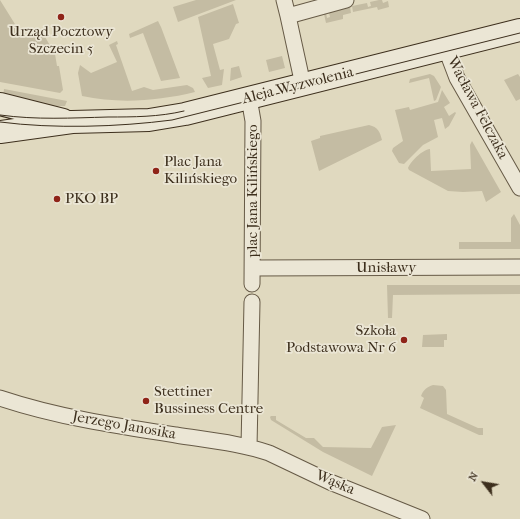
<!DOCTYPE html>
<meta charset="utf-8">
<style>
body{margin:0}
#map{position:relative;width:520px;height:519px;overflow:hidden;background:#e0d9bf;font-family:"IM FELL French Canon",serif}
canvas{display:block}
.north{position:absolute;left:464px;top:463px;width:40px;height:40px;-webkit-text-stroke:3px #ebe6d5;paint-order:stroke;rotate:301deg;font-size:11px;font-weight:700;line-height:16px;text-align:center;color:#3d2f1d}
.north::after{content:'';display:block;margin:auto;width:14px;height:18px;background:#3d2f1d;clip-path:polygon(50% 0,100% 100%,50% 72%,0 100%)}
</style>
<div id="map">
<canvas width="520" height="519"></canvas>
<div class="north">N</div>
</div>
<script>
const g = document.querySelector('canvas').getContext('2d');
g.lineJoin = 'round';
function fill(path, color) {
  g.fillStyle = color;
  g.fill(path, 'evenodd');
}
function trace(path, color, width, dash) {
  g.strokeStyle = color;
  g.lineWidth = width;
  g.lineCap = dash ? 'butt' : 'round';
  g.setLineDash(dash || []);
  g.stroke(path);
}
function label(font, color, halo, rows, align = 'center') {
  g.font = font + ' "IM FELL French Canon",serif';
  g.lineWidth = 3.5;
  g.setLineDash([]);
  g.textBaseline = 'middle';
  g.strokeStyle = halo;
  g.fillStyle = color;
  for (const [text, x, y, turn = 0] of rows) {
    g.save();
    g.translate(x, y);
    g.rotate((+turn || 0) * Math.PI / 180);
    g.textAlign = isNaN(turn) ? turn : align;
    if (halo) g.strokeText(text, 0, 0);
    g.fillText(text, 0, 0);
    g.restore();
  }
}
fill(new Path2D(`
 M0,0L23,37L41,30L55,54L57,66H59L63,90L60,93L0,82Z
 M196,0H236L178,22L173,7Z
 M379,0H382L383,3L388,1L389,7L378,10L377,7L353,12L352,6L367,3L368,7L371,6L370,2Z
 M233,4L239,23L236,24L229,39L213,44L220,70L224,69L222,85L208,88L202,78L211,76L198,17Z
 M350,7L351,13L343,15V19L326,23L324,14L326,13L327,18L330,17L329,13Z
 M158,21L161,27L180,78L161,81L143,33L130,38L129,34Z
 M117,41L118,44L116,45L132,91L144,87L153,90L187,85L193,88L195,92C158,101 119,104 82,96L78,73L80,65L91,73L117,62L109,45Z
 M282,56L285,68L269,72L266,60Z
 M239,66L242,77L230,81L231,68Z
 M430,74L434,76L441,87L436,100L434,101L429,78L409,83L410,79Z
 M518,74L520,77V99L516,101L504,80Z
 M4,89L67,101L65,106H57L3,97Z
 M442,90L450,103L444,107L449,116L455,112L456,113L449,126L445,129L442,118L434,120L438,137L423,145L404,164L399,163L392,151L393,148L403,141L395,110L409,107L410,110L438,102Z
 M369,125C378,127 380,132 382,140L319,171L311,141L320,138V136Z
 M472,141L501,192L486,202L482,191L463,192L448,191L409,170L408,168C411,161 422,150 430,149L431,171L471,169L470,145Z
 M514,214L520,225V249H459V242H511V218Z
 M387,285H520V294L393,295L392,318H388Z
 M447,334V340H444V347H422L423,335Z
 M433,385L443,386L446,390L447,414L478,428H483V435H479L420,408L424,398L421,396C423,390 427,387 433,385Z
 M271,416H276V420L306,438H314L323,447L371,448L382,427L396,425L372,476L323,452L271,420L270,417Z`), '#c4bca3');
const street = new Path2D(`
 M284,0L288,16
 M446,49L457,78L520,188
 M303,85L288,16L346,0
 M249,98L253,121L252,284
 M253,268L520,267
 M0,398C57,417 117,426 176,435C207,440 240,443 269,453L330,482L422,519
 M249,447L252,302`);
const secondary = new Path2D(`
 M0,104L63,120
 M0,132L72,122L149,120L185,114L520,30`);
trace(street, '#665a46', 17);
trace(secondary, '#3d2f1d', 24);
trace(street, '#ebe6d5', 15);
trace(secondary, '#ebe6d5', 22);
trace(new Path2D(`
 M0,115C36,120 72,118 108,117C133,117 159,117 184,111
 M0,122C54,129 118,127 172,120L520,33`), '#3d2f1d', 1);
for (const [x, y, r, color] of [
 [61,17,4,"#8f2418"],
 [156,171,4,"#8f2418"],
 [57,199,4,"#8f2418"],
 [404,340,4,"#8f2418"],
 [146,401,4,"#8f2418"]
]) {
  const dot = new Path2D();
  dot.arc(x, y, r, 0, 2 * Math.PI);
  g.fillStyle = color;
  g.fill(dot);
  trace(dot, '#ebe6d5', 1.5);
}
label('15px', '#3d2f1d', '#ebe6d5', [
 ["Urząd Pocztowy",61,32,"center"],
 ["Szczecin 5",61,49,"center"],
 ["Plac Jana",164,162],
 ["Kilińskiego",164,179],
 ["PKO BP",65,199],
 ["Szkoła",396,331,"right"],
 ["Podstawowa Nr 6",396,348,"right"],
 ["Stettiner",154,392],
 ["Bussiness Centre",154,409]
], 'left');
label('15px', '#3d2f1d', '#ebe6d5', [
 ["Aleja Wyzwolenia",298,86,-14],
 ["Wacława Felczaka",477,108,62],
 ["plac Jana Kilińskiego",253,191,-90],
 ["Unisławy",386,268],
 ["Jerzego Janosika",124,426,10],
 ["Wąska",335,483,23]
]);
</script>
